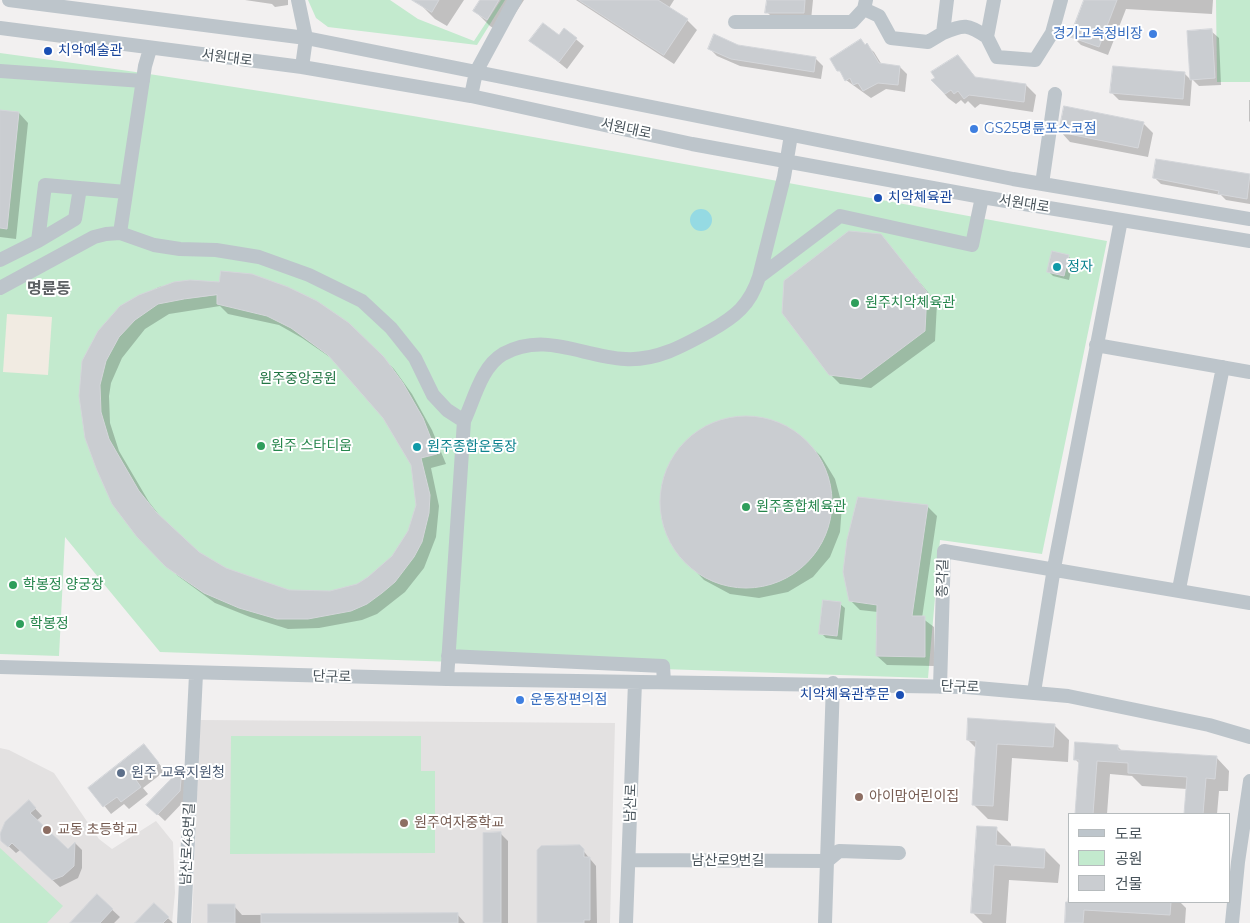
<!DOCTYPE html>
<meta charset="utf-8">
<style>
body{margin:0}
#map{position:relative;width:1250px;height:923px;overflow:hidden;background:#f2f0f0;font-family:Montserrat,"Noto Sans KR",sans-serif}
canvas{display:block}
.legend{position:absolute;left:1068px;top:813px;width:162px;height:90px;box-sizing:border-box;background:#fff;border:1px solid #b6bbbd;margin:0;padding:6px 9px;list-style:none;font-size:15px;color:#49545b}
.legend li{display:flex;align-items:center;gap:10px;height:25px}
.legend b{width:25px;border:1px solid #b6bbbd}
</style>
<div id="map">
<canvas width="1250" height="923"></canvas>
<ul class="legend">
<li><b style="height:6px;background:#bdc5cb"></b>도로</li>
<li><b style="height:14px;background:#c3eace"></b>공원</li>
<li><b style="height:14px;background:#cacdd1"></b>건물</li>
</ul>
</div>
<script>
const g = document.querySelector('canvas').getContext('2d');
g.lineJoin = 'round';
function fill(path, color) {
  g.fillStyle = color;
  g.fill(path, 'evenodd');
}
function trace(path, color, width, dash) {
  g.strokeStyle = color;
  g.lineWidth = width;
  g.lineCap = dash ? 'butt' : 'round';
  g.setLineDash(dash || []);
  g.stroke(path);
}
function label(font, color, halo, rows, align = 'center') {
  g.font = font + ' Montserrat,"Noto Sans KR",sans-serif';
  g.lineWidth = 4;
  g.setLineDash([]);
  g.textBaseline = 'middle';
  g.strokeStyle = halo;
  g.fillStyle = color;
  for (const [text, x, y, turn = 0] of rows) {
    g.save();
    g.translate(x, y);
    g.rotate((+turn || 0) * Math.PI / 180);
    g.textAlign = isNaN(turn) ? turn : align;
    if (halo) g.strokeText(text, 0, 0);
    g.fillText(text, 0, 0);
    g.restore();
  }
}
fill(new Path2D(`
 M200,720L615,723L610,923H192Z
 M0,748L9,750L54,773L99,839L112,849L156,821L173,842L175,893L172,923H0Z`), '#e3e1e1');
fill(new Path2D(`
 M308,0H390L418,19L474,41L501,0H505L477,45L328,27L316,18Z
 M1216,0H1250V82H1217Z
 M0,53C371,102 738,175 1107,241L1042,554L940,540L928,678L160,652L65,537L59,656L0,654Z
 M231,736H421V771H435V853L230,854Z
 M0,848L63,906L47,923H0Z`), '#c3eace');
fill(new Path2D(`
 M7,314L52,317L48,375L3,372Z`), '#f1ebe2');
fill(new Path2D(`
 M690 220a11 11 0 1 1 22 0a11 11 0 1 1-22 0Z`), '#95dae3');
fill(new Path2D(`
 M245,0H288V5L275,7L272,4Z
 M422,0H464L447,26L435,19L420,4Z
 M482,0H524L502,34L490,26L475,11Z
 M576,0H674L669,8L687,20L697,30L674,64Z
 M768,0H813L811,20L774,19L767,12Z
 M1086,0H1213L1212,14L1126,9L1108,55L1081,45L1072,36Z
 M565,30L584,46L567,69L531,40L560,37Z
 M1211,31L1219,38L1221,85L1199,86L1192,79L1190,106L1119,100L1112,93L1184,73L1191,80L1189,32Z
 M861,41L874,52L882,65L900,67L907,74L905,92L886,89L871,98L846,80L831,59Z
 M738,46L815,58L823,66L821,79L740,66L717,56L710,49Z
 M958,56L977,79L1026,85L1036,95L1033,112L980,104L975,108L968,101L965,104L961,100L956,104L948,98L933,81Z
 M1249,100H1250V122L1249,121Z
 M0,111L19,113L28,123L16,239L0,237Z
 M1143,123L1153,133L1148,157L1070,142L1060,131Z
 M1157,161L1250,175V204L1226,200L1221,195L1161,184L1155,178Z
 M880,235L937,303L935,341L871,388L840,384L830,374Z
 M1068,256L1073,261L1069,280L1053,276L1049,272Z
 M190,281L349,324L394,369L412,394L432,430L446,464L431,468L439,506L436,537L424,568L405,592L377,614L362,620L319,628L288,629L250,617L215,603L178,576L138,536L80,396L121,307L159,287ZM220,306L228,314L279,325L302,338L337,362L375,404L413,465L417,505L409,532L393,557L369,578L358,585L330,593H303L272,587L225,569L199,553L163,520L149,502L119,451L110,423L109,396L111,383L122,358L145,329L169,314Z
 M737,418L764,419L789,429L810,446L821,456L835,479L842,505L840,532L830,557L813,577L788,592L759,598L730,594L704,580L674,548L663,520L662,491L671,463L689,440L711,425Z
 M927,506L937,516L922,618L934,627V666L887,665L877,656L878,612L860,610L850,600Z
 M840,604L845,608L842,640L826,638L821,633Z
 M1054,725L1069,740L1068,762L1012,758L1008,821L988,819L973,804L977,749L968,740Z
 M144,745L165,771L143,788L148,794L129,809L124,804L111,814L90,788Z
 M1117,746L1122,751L1216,757L1229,771L1228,791H1219L1217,814H1185L1187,789L1142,786L1132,776L1110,774L1107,814H1077L1080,764L1075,759Z
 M182,770L188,776L187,798L165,821L148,805Z
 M29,802L42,816L36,821L68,851L75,843L82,850V868L78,878L60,887L20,850L16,853L2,840Z
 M996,829L1011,844V848L1045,850L1060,865L1058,883L1009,880L1006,923H983L973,913Z
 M501,834L508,841V923H484Z
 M580,847L596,866L597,923H539Z
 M1069,883V902H1180L1186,908L1185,923H1066Z
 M97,896L120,917L114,923H72Z
 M154,905L173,923H137Z
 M234,906L242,915L457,914L465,923H210Z`), '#0003');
const building = new Path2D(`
 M412,0H439L432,12Z
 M480,0H499L487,20L473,11Z
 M579,0H658L688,19L664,55Z
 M767,0H805L804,13H765Z
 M1084,0H1117L1099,47L1070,37Z
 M543,23L559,35L564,28L577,38L559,62L529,41Z
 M1212,29L1215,78L1190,80L1187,31Z
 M714,34L738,45L816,57L814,72L731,59L708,49Z
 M861,39L865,45L867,43L879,63L900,66L898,85L878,83L863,91L858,83L853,85L850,78L845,81L840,71H837L830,59Z
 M958,55L975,77L1026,84L1024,102L969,95L964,99L958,91L954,94L951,90L945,94L931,80L935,78L931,72Z
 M1113,66L1185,72L1183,99L1110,93Z
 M1064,106L1144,122L1138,148L1059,132Z
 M0,110L19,112L7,229L0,228Z
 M1156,159L1250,174L1247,199L1218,194L1219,191L1153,178Z
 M849,231L881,234L927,292L925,331L861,379L829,375L782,313L784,281Z
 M1052,251L1069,255L1064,276L1047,272Z
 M221,271L252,274L288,287L317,301L349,323L384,357L403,383L423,418L437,454L421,458L430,495L429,513L422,542L414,557L395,582L382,593L367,604L351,611L308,619H277L239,608L204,593L166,567L137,537L112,504L96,468L85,438L79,396L82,361L98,331L120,306L139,295L174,282L190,280L219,282ZM217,295V304L267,316L291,328L328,355L383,418L411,465L416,505L408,531L392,556L368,577L357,584L330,591L289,590L226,568L199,552L156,512L139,491L109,439L101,412L100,385L106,361L119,337L135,320L158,304L184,299Z
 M660 502a86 86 0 1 1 172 0a86 86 0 1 1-172 0Z
 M858,497L928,505L912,616H925V657L876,656L877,605L849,601L843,572L847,540Z
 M823,600L841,602L837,636L819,634Z
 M968,718L1055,724L1053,747L997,744L993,806L972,805L976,741L967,740Z
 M1075,742L1118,745V750L1217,756L1215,779L1206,778L1203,814H1184L1187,777L1128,773V763L1097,761L1093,814H1075L1079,760H1074Z
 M144,744L159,763L136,780L141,787L121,802L117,797L103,807L88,788Z
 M182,768L180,791L157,815L146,805Z
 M29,800L36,808L30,813L68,849L75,842L74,866L63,876L52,880L12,843L8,847L1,841L0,834L5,822Z
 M977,826L997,827L996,845L1045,849L1044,868L994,865L991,914L971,913Z
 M501,832V923H483V833Z
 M580,845L584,849V857H590V920H584V923H537V850L541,846Z
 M97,894L113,909L100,923H70Z
 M1066,902H1171L1170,915L1084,910L1083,923H1065Z
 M154,903L169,917L163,923H135Z
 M208,904H235V923H208Z
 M458,913V923H261V914Z`);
fill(building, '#cacdd1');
trace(building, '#d4d6da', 1);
trace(new Path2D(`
 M9,0L306,38L1013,179L1250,219
 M298,0L306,38L302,67
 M994,0L987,37L997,57L1035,60L1052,33L1061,0
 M864,9L879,16L891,38L928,42L943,33L947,0
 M735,22H852L864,9L866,0
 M0,28L302,67L471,96L692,144L982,197L1250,241
 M943,33C964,24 968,24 987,37
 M0,71L143,81
 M471,96L476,72L515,0
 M1042,184L1055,94
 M120,233L145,66L150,49
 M38,241L75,219L80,188
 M0,260L38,241L45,185L126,192
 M759,277L840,216L972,245L982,197
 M0,288L94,237L106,234L120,233L154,245L180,249L216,250L259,257L309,275L362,301L391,328L415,358L433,395L447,410L464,421L447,679
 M1096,345L1250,372
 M464,421C474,400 481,367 503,354C545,331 583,357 625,359C656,361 683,346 710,331C735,317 750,305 759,277L784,177L791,135
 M1179,589L1223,367
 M448,656L663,666L664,682
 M0,667L447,679L966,687L1068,696L1209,725L1250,737
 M940,687L944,551L1250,603
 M1034,692L1054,568L1121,220
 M629,860L827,861L833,683
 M184,923L196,674
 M626,923L635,682
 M825,923L827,861L839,851L899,853
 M1232,923L1238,862L1250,781`), '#bdc5cb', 14);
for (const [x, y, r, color] of [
 [1153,34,5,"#3f7fe0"],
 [48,51,5,"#1a4fb4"],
 [974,129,5,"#3f7fe0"],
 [878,198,5,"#1a4fb4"],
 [1057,267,5,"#0f9aa8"],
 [855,303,5,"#2e9e5b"],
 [261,446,5,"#2e9e5b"],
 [417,447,5,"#0f9aa8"],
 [746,507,5,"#2e9e5b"],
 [13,585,5,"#2e9e5b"],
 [20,624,5,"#2e9e5b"],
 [900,695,5,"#1a4fb4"],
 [520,700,5,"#3f7fe0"],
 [121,773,5,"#5c6f8a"],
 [859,797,5,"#8d6e63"],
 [404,823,5,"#8d6e63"],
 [47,830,5,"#8d6e63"]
]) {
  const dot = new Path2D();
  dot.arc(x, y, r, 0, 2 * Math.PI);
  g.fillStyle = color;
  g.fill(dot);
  trace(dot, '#fff', 2);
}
label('14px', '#366cbe', '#fff', [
 ["경기고속정비장",1143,34,"right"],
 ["GS25명륜포스코점",984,129],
 ["운동장편의점",530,700]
], 'left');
label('14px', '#164399', '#fff', [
 ["치악예술관",58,51],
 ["치악체육관",888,198],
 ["치악체육관후문",890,695,"right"]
], 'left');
label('14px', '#49545b', '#fff', [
 ["서원대로",227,58,7],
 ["서원대로",626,129,12],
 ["서원대로",1024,204,9],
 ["종각길",943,578,-89],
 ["단구로",332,677,1],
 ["단구로",960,687,2],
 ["남산로",631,803,-88],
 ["남산로48번길",188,844,-87],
 ["남산로9번길",728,861]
]);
label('14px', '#0d838f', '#fff', [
 ["정자",1067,267],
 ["원주종합운동장",427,447]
], 'left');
label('14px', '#27864d', '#fff', [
 ["원주치악체육관",865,303],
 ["원주 스타디움",271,446],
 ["원주종합체육관",756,507],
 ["학봉정 양궁장",23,585],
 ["학봉정",30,624]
], 'left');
label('14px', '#217543', '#fff', [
 ["원주중앙공원",298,379]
]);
label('14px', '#4e5e75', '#fff', [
 ["원주 교육지원청",131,773]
], 'left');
label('14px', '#785e54', '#fff', [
 ["아이맘어린이집",869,797],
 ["원주여자중학교",414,823],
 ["교동 초등학교",57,830]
], 'left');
label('bold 16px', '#5d6064', '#fff', [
 ["명륜동",49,289]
]);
</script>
